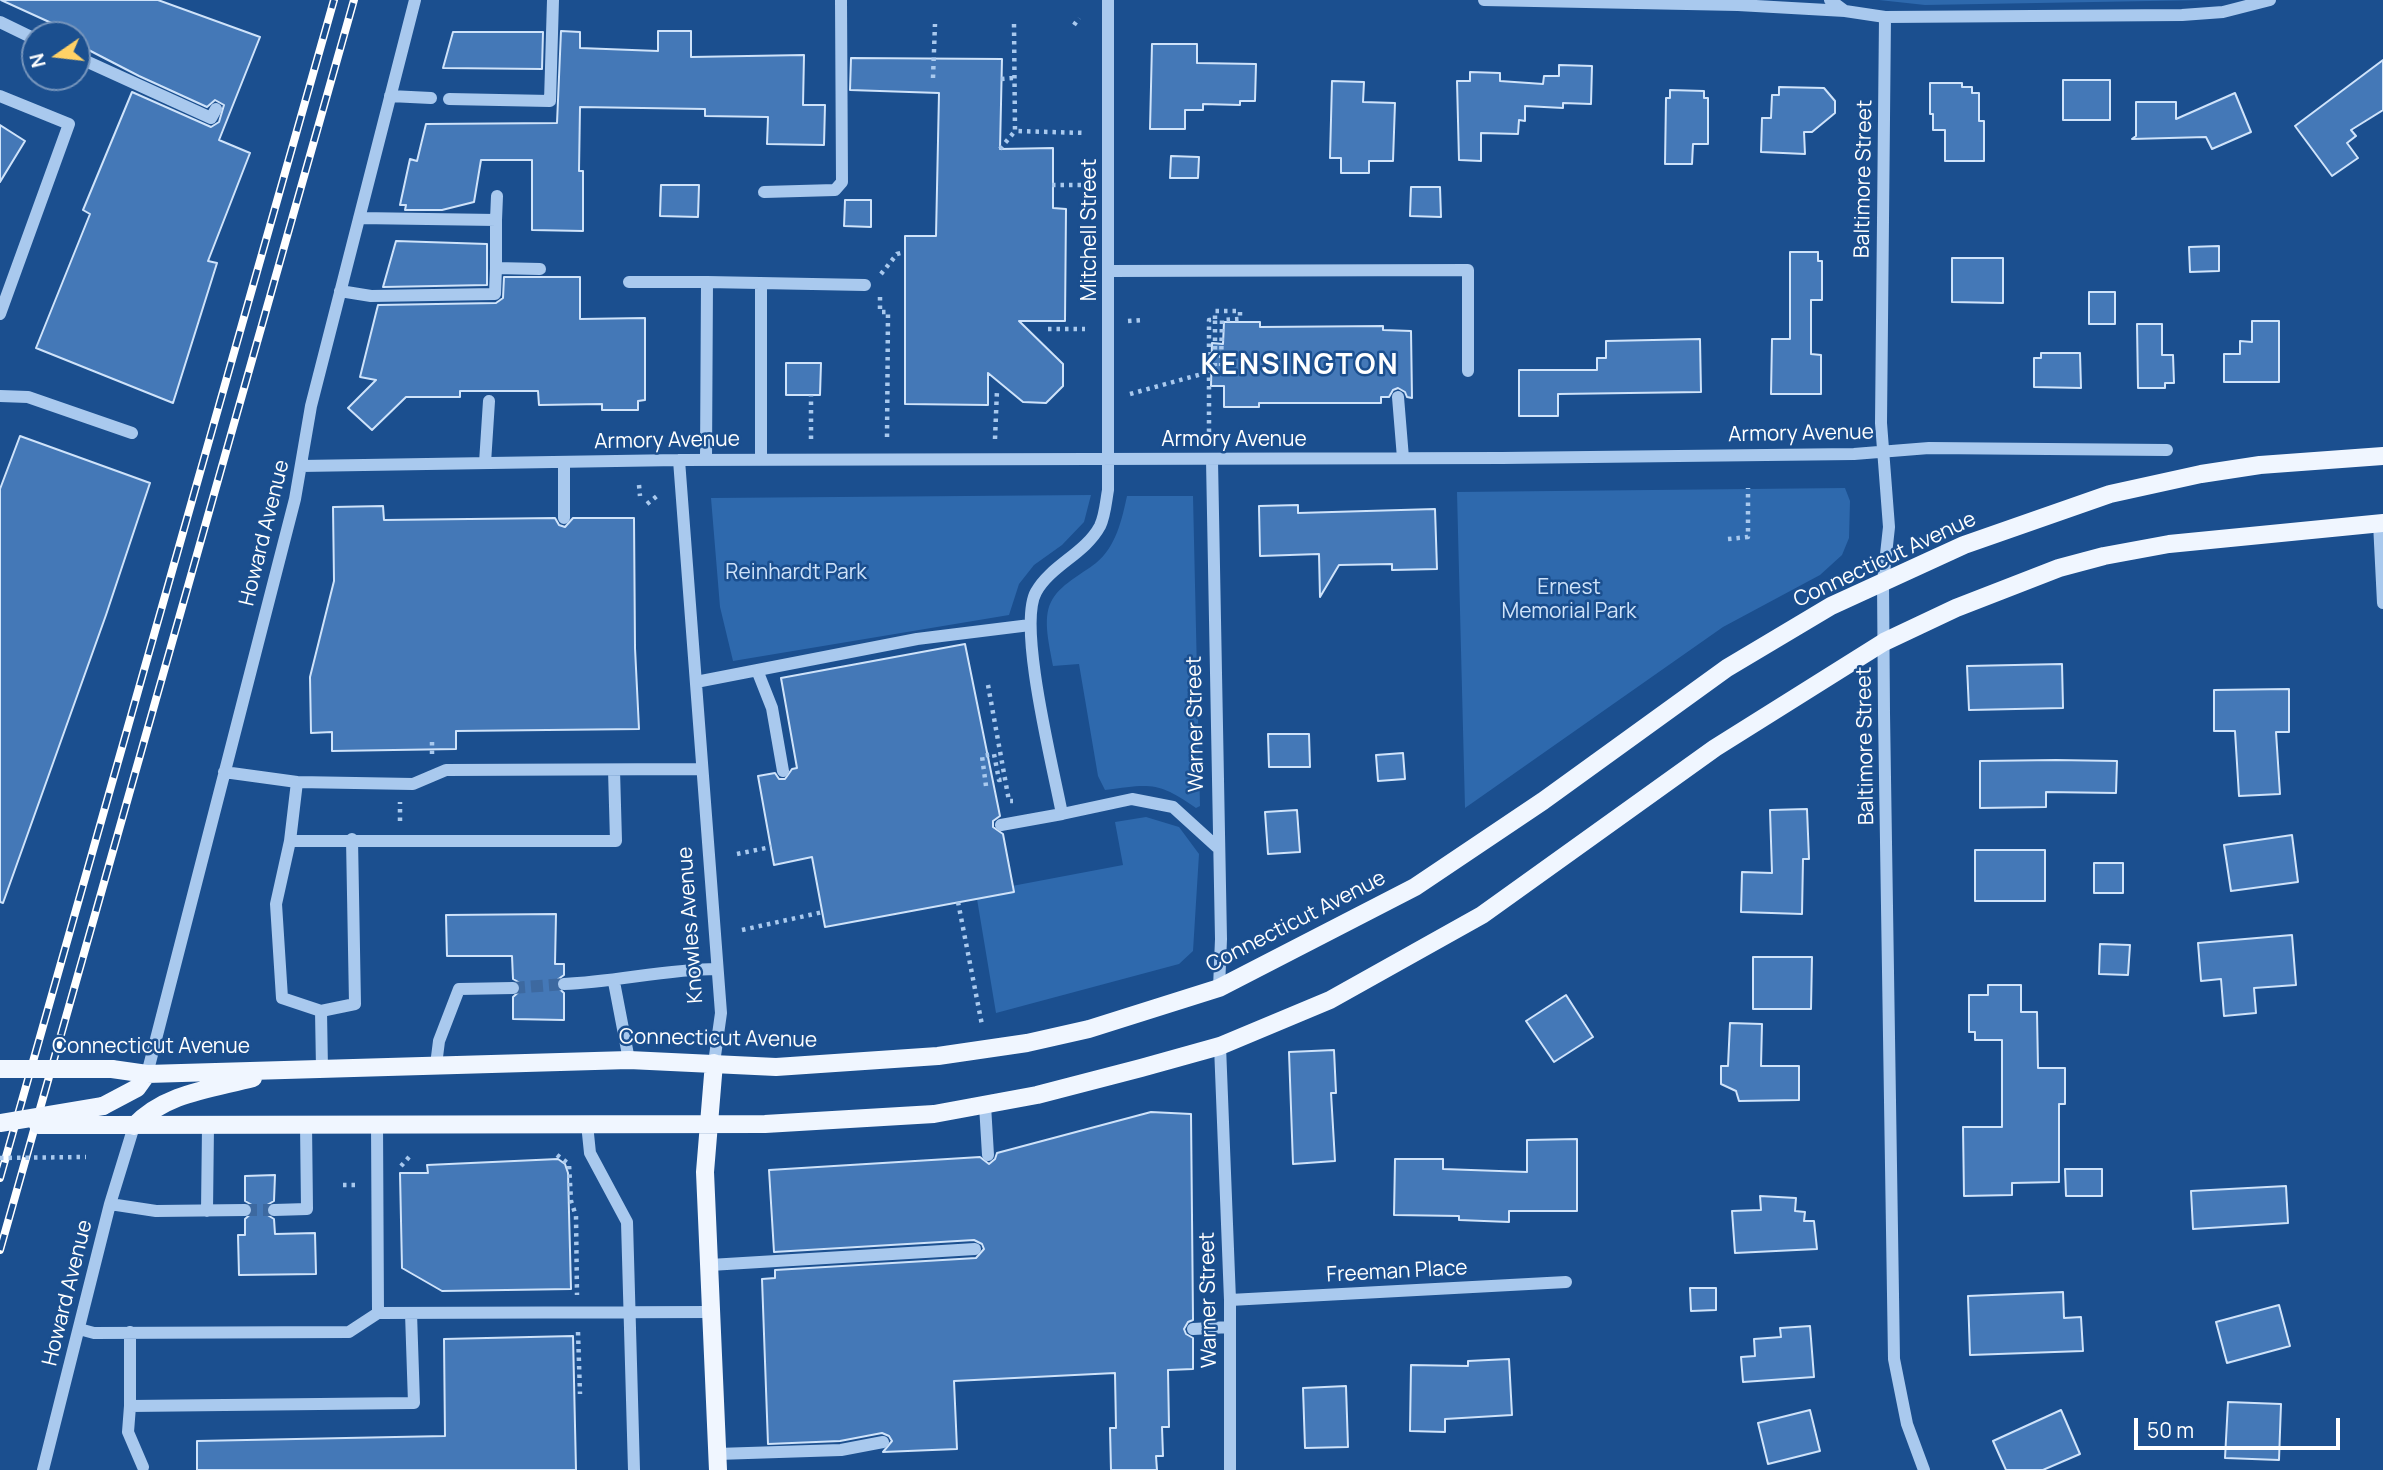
<!DOCTYPE html>
<style>
body{margin:0}
#map{position:relative;width:2383px;height:1470px;overflow:hidden;background:#1b4f8f;font-family:Manrope,sans-serif}
canvas{display:block}
.north{position:absolute;left:21px;top:21px;width:70px;height:70px;box-sizing:border-box;background:#1b4f8f;border:2px solid #7695bc;border-radius:50%;rotate:256deg;font-size:19px;font-weight:700;line-height:28px;text-align:center;color:#fff}
.north::after{content:'';display:block;margin:auto;width:24px;height:32px;background:#ffd166;clip-path:polygon(50% 0,100% 100%,50% 72%,0 100%)}
.scale{position:absolute;left:2134px;top:1418px;width:206px;height:32px;box-sizing:border-box;border:4px solid #fff;border-top:0;padding-left:9px;font-size:21px;line-height:24px;white-space:nowrap;color:#fff;-webkit-text-stroke:5px #1b4f8f;paint-order:stroke}
</style>
<div id="map">
<canvas width="2383" height="1470"></canvas>
<div class="north">N</div>
<div class="scale">50 m</div>
</div>
<script>
const g = document.querySelector('canvas').getContext('2d');
g.lineJoin = 'round';
function fill(path, color) {
  g.fillStyle = color;
  g.fill(path, 'evenodd');
}
function trace(path, color, width, dash) {
  g.strokeStyle = color;
  g.lineWidth = width;
  g.lineCap = dash ? 'butt' : 'round';
  g.setLineDash(dash || []);
  g.stroke(path);
}
function label(font, color, halo, rows, align = 'center') {
  g.font = font + ' Manrope,sans-serif';
  g.lineWidth = 5;
  g.setLineDash([]);
  g.textBaseline = 'middle';
  g.strokeStyle = halo;
  g.fillStyle = color;
  for (const [text, x, y, turn = 0] of rows) {
    g.save();
    g.translate(x, y);
    g.rotate((+turn || 0) * Math.PI / 180);
    g.textAlign = isNaN(turn) ? turn : align;
    if (halo) g.strokeText(text, 0, 0);
    g.fillText(text, 0, 0);
    g.restore();
  }
}
fill(new Path2D(`
 M1879,0H2207L1925,5Z
 M1845,488L1850,501L1849,538L1842,555L1820,575L1723,627L1465,808L1457,492Z
 M1091,495L1084,522L1062,545L1034,565L1019,584L1009,615L733,661L720,607L711,498Z
 M1127,496H1193L1200,806L1196,808C1158,781 1150,784 1105,790L1098,776L1079,664L1053,666C1050,648 1042,619 1051,602C1059,585 1082,574 1096,563C1116,547 1122,519 1127,496Z
 M1146,817L1179,827L1199,854L1193,951L1179,964L996,1013L977,899L1013,892L1012,886L1123,865L1115,822Z`), '#2e69ad');
const building = new Path2D(`
 M1,0H158L260,37L219,140L250,153L208,261L217,263L173,403L36,348L90,214L83,210L132,92L211,127L219,122L224,105L215,100L207,107L139,76L77,44V35H54L58,26Z
 M561,31L580,32V48L658,51V31H691V57L804,55L803,105H825L824,145L767,144L768,117L705,116V109L580,107L579,171H583V231L532,230V160H481L474,202L442,210H405L406,205H400L410,159L417,161L426,124L557,123Z
 M453,32H543L542,69L443,68Z
 M1152,44H1197V63L1256,64L1255,101H1240V105L1203,104V110H1185V129H1150Z
 M851,58L1002,59L1000,149L1053,148V208L1066,209L1065,321H1019L1063,364V386L1046,403L1023,402L988,373V405L905,404V236H936L939,93L850,90Z
 M2383,60V110L2351,130L2356,136L2347,143L2358,158L2332,176L2295,126Z
 M1559,65L1592,66L1591,104L1563,103V108L1525,106V121L1519,120L1518,134L1481,133V161L1459,160L1457,81H1470V72L1500,73V81L1543,84L1544,76H1559Z
 M2063,80H2110V120H2063Z
 M1332,81L1364,82L1363,102L1395,103L1393,161H1369V173H1341V158H1330Z
 M1930,83H1962V87H1972V93H1979V121H1984V161H1945V130H1933V114H1930Z
 M1779,87L1824,88L1835,101V113L1812,132H1804L1805,154L1761,152L1762,118H1771L1772,95H1779Z
 M1670,90L1704,91V98H1708V144H1693L1692,164H1665L1666,98H1670Z
 M2235,93L2251,132L2212,149L2206,137L2132,139L2136,136V102H2176V119Z
 M0,125L25,141L0,182Z
 M1171,156L1199,157L1198,178H1170Z
 M661,185H699L698,217L660,216Z
 M1411,187H1440L1441,217L1410,216Z
 M845,200H871V227L844,226Z
 M396,241L487,244V285L383,287Z
 M2219,246V271L2190,272L2189,247Z
 M1790,252H1818V261H1822V300H1811V354L1821,355V394H1771L1772,339H1790Z
 M1952,258H2003V303L1952,302Z
 M504,277H580V319L645,318V400L638,401V410H602V404L539,405L538,391H460V397H406L372,430L348,408L376,380L360,377L378,305L496,303L503,298Z
 M2089,292H2115V324H2089Z
 M2252,321H2279V382H2224V354H2240V341L2252,342Z
 M1224,322H1260V327L1383,326V330L1411,331L1412,398L1407,397L1405,392L1398,388L1393,390L1389,397H1381V403H1259V407H1224V386H1211L1212,343L1223,344Z
 M2137,324H2162V355H2173L2174,383H2165V388H2138Z
 M1700,339L1701,392L1558,394V416H1519V370H1597V358H1606V341Z
 M2041,353H2080L2081,388L2034,387V358H2041Z
 M786,363H821L820,395H786Z
 M20,436L150,483L106,615L3,903L0,902V489Z
 M1298,505V513L1435,509L1437,569L1392,570V564L1339,565L1320,597L1319,554L1260,556L1259,506Z
 M383,506L384,520L555,518L559,525L565,527L573,518H634L635,648L639,729L456,731V749L332,751V732L311,733L310,677L334,581L333,507Z
 M965,644L1000,816L993,821V827L1003,834L1014,892L825,927L812,857L774,865L758,776L775,773L779,779H785L792,769L797,768L781,678Z
 M2062,664L2063,708L1969,710L1967,666Z
 M2289,689V732H2276L2280,794L2239,796L2235,731H2214V690Z
 M1268,734H1309L1310,767H1269Z
 M1403,753L1405,779L1378,781L1376,755Z
 M2056,760L2117,761L2116,793L2046,792V807L1980,808V761Z
 M1807,809L1809,859H1803L1802,914L1741,912L1742,872L1772,873L1770,810Z
 M1297,810L1300,852L1268,854L1265,812Z
 M2292,835L2298,882L2231,891L2224,845Z
 M1975,850H2045V901H1975Z
 M2094,863H2123V893H2094Z
 M556,914L555,964H564V975L557,980L555,985L564,993V1020L513,1019V997L522,989L520,983L513,979L512,956H447L446,915Z
 M2292,935L2296,985L2254,988L2256,1013L2224,1016L2221,979L2201,981L2198,943Z
 M2100,944L2130,945L2128,975L2099,974Z
 M1753,957H1812L1811,1009H1753Z
 M1988,985H2021V1012H2037L2038,1068H2065V1104H2059V1182L2012,1183V1195L1964,1196L1963,1127H2002V1040H1975V1032H1969V995H1988Z
 M1566,995L1593,1037L1554,1062L1526,1021Z
 M1730,1023L1762,1024L1761,1066H1799V1100L1739,1101L1736,1091L1721,1084V1066H1728Z
 M1334,1050L1336,1093H1331L1335,1161L1293,1164L1289,1052Z
 M1151,1112L1191,1114L1193,1320L1188,1322L1184,1329L1186,1334L1193,1338V1369L1168,1370L1169,1427H1162L1163,1456H1156L1157,1470H1111L1110,1428H1116L1115,1373L954,1381L957,1449L883,1452L892,1441L889,1436L882,1433L840,1441L768,1444L762,1279L775,1278V1270L976,1258L984,1249L982,1244L974,1240L774,1252L769,1170L980,1157L989,1164L995,1159L997,1153Z
 M1577,1139V1211H1509V1222L1459,1220V1216L1394,1215L1395,1159H1443V1169L1527,1172V1140Z
 M558,1159L565,1164L568,1173L571,1289L442,1291L402,1268L400,1173H428L427,1165Z
 M2065,1169H2102V1196H2066Z
 M275,1175L274,1201L267,1205L266,1214L274,1219L275,1234L315,1233L316,1274L239,1275L238,1235H245V1219L254,1211L252,1205L245,1201V1176Z
 M2286,1186L2288,1223L2193,1229L2191,1191Z
 M1760,1196L1796,1198L1795,1211L1805,1212L1804,1221H1814L1817,1249L1735,1253L1732,1211L1761,1210Z
 M1690,1288H1716V1310L1691,1311Z
 M2063,1292L2064,1318L2081,1317L2083,1351L1970,1355L1968,1296Z
 M2279,1305L2290,1346L2227,1363L2216,1322Z
 M1810,1326L1814,1377L1743,1382L1741,1357L1755,1356L1754,1339L1781,1337L1780,1328Z
 M573,1336L576,1470H197V1441L445,1436L444,1339Z
 M1509,1359L1512,1415L1445,1419V1432L1410,1431L1411,1365L1468,1366V1361Z
 M1346,1386L1348,1447L1305,1448L1303,1388Z
 M2228,1402L2281,1404L2279,1460L2225,1458Z
 M1810,1410L1820,1451L1768,1464L1758,1423Z
 M2061,1410L2080,1454L2043,1470H2006L1993,1441Z`);
fill(building, '#4478b7');
trace(building, '#cfe3fa', 2);
trace(new Path2D(`
 M513,988L564,984
 M245,1210H274`), '#3d69a0', 12, [12, 6]);
trace(new Path2D(`
 M1014,24L1015,131L1086,133
 M1074,25L1079,18
 M933,78L935,24
 M1001,79L1014,78
 M1000,149L1015,131
 M1052,185H1086
 M881,274L897,254L905,252
 M880,297V312H888L887,439
 M1128,321L1142,320
 M1048,329H1085
 M1130,394L1209,372
 M1209,432V320H1215V311H1240V319L1222,320L1221,366H1215V320
 M811,439V395
 M995,439L997,390
 M639,485L640,496
 M647,504L657,496
 M1728,539L1748,537V488
 M988,685L1009,801H1013
 M432,754V740
 M986,786L982,756L994,754L999,780L1006,779
 M400,821V802
 M737,854L771,847
 M958,902L982,1025
 M742,930L823,912
 M557,1155L569,1164L571,1201L576,1216L577,1295
 M401,1166L410,1156
 M343,1185H360
 M578,1332L580,1394`), '#a9c9ee', 4.5, [3.5, 5]);
trace(new Path2D(`
 M1484,0L1738,5L1845,11
 M1830,0L1845,11L1885,17L2182,15L2223,12L2270,0
 M1885,17L1881,423L1889,527L1883,582L1884,713L1894,1359L1907,1424L1924,1470
 M0,22L35,39
 M77,57L211,118L216,109
 M0,96L69,124L0,314
 M390,96L431,98
 M449,99L550,101L553,0
 M764,192L835,190L842,182L841,0
 M359,218L496,220V268L540,269
 M496,220L497,196
 M1109,271L1468,270V371
 M629,282H707
 M761,283V460
 M340,291L371,296L495,294L496,268
 M0,396L28,397L132,433
 M1398,397L1403,458
 M679,460L721,1013L714,1063
 M706,460L707,282L865,285
 M1212,460L1221,939L1219,988
 M485,463L489,401
 M301,466L679,460L1502,458L1854,454L1929,448L2167,450
 M564,518V462
 M2379,523L2383,603
 M757,670L772,708L783,771
 M696,682L917,639L1030,625
 M224,772L297,782L290,841L276,904L282,998L321,1011L355,1004L352,839
 M297,782L413,784L446,770L702,769
 M1062,814L1132,799L1173,807L1217,847
 M1001,825L1062,814C1054,771 1017,626 1036,592C1051,565 1085,554 1100,526C1105,516 1106,501 1108,490V0
 M290,841H616L614,770
 M614,982L629,1060
 M564,984C616,982 666,969 717,969
 M321,1011L322,1069
 M1220,1046L1230,1300V1470
 M436,1065L439,1041L459,989L513,988
 M147,1074L295,499L311,406L415,0
 M985,1105L988,1155
 M377,1123L378,1313
 M587,1124L590,1153L627,1222L634,1470
 M110,1204L156,1211L245,1210
 M274,1210L307,1209L306,1124
 M207,1211L208,1126
 M710,1265L975,1249
 M1230,1300L1566,1282
 M79,1329L94,1333L349,1332L378,1313L711,1312
 M1193,1329L1230,1327
 M130,1332V1406L414,1403L411,1313
 M130,1406L128,1432L143,1467
 M717,1454L841,1450L883,1442
 M43,1470L110,1204L134,1126`), '#a9c9ee', 12);
trace(new Path2D(`
 M714,1063L705,1172L718,1470
 M112,1069L147,1074L629,1060L776,1067L938,1056L1027,1043L1089,1029L1219,988L1415,887L1543,801L1727,668L1831,606L1964,545L2110,494L2201,474L2260,465L2383,456
 M103,1106L137,1088L147,1074
 M102,1125L765,1124L934,1114L1037,1095L1141,1068L1220,1046L1330,1000L1482,915L1715,748L1884,642L1956,608L2059,568L2104,556L2169,544L2383,523
 M134,1126C165,1093 211,1089 253,1078`), '#f0f6ff', 18);
const rail = new Path2D(`
 M0,1178L334,0
 M0,1250L354,0`);
trace(rail, '#fff', 8);
trace(rail, '#1b4f8f', 5, [16]);
trace(new Path2D(`
 M0,1158L86,1157`), '#a9c9ee', 4.5, [3.5, 5]);
trace(new Path2D(`
 M0,1069H112
 M0,1123L103,1106
 M38,1125H102`), '#f0f6ff', 18);
label('21px', '#fff', '#1b4f8f', [
 ["Baltimore Street",1864,179,-89],
 ["Mitchell Street",1090,230,-90],
 ["Armory Avenue",1801,434,-1],
 ["Armory Avenue",1234,440],
 ["Armory Avenue",667,441,-1],
 ["Howard Avenue",265,533,-76],
 ["Connecticut Avenue",1885,560,-25],
 ["Warner Street",1196,724,-91],
 ["Baltimore Street",1866,746,-91],
 ["Connecticut Avenue",1296,922,-27],
 ["Knowles Avenue",691,925,-94],
 ["Connecticut Avenue",718,1039,1],
 ["Connecticut Avenue",151,1047],
 ["Freeman Place",1397,1272,-3],
 ["Howard Avenue",68,1293,-76],
 ["Warner Street",1209,1300,-91]
]);
label('21px', '#cfe3fa', '#1b4f8f', [
 ["Reinhardt Park",796,573],
 ["Ernest",1569,588],
 ["Memorial Park",1569,612]
]);
g.letterSpacing = '2px';
label('bold 28px', '#fff', '#1b4f8f', [
 ["KENSINGTON",1300,366]
]);
g.letterSpacing = '0px';
</script>
